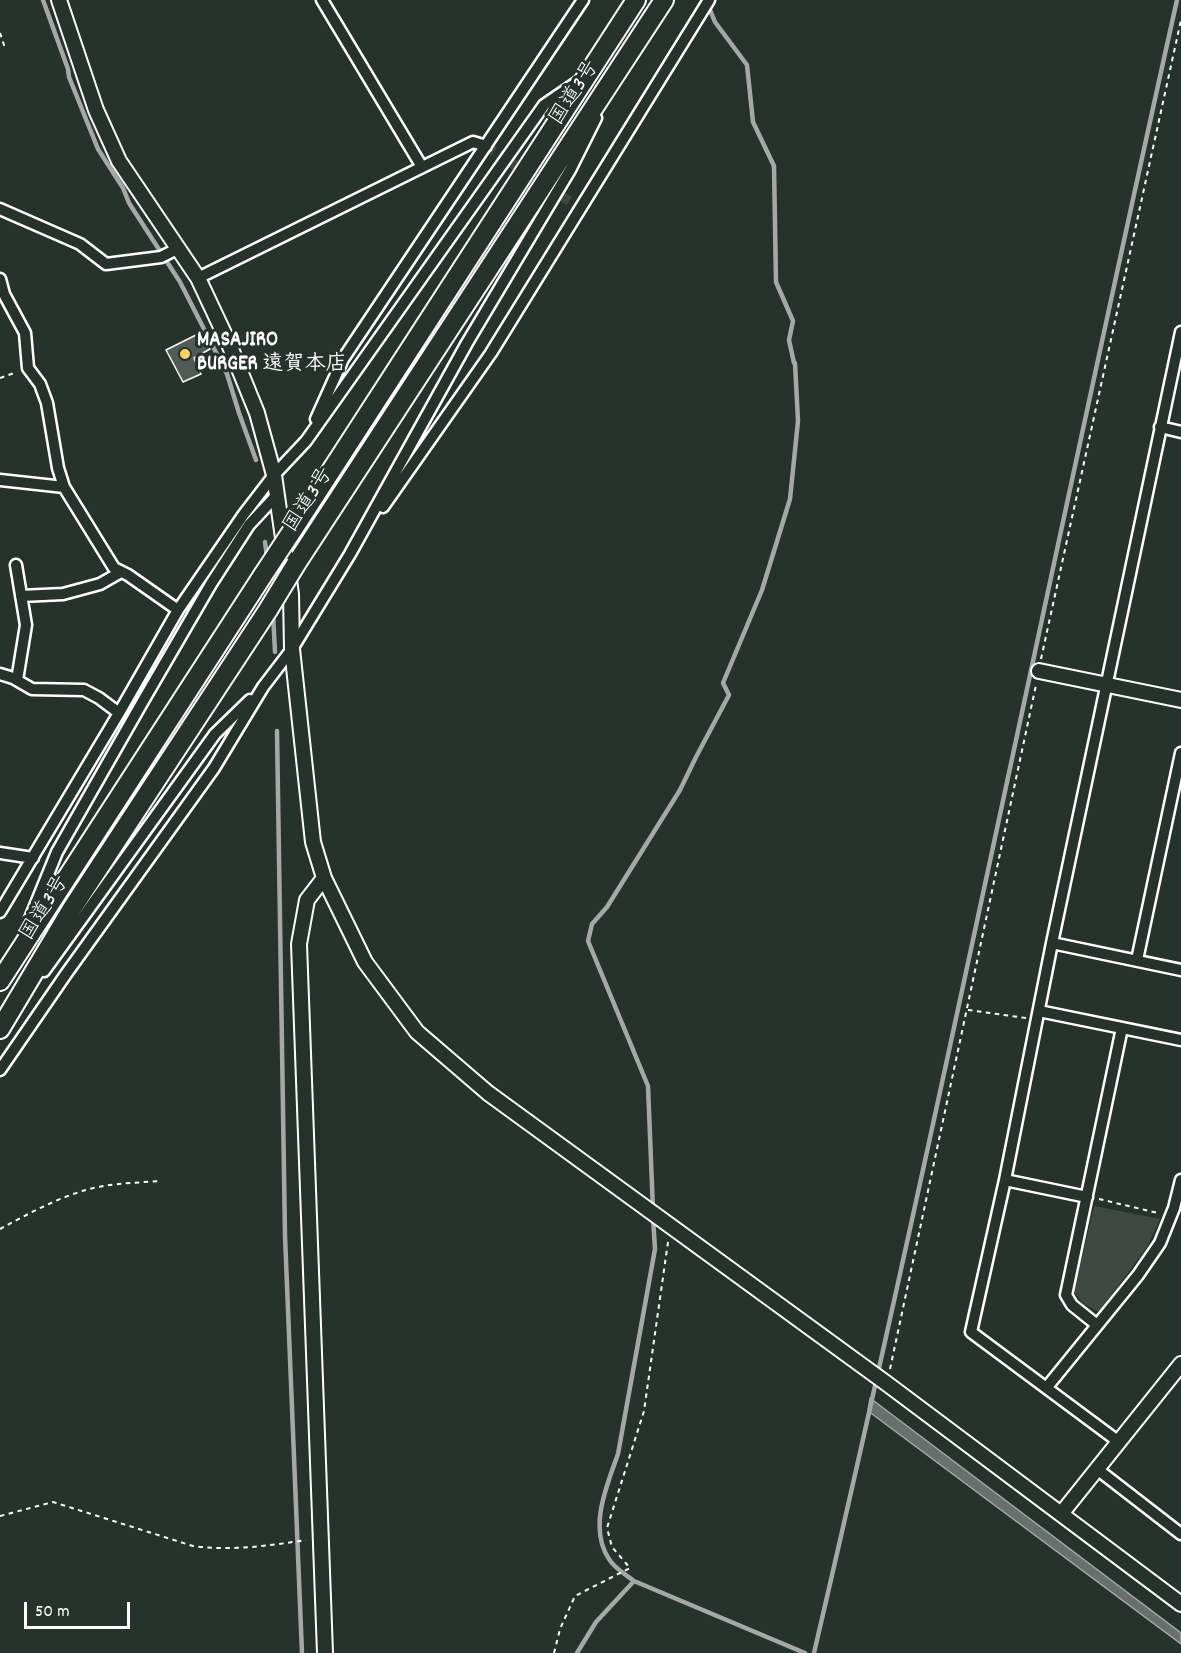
<!DOCTYPE html>
<meta charset="utf-8">
<style>
body{margin:0}
#map{position:relative;width:1181px;height:1653px;overflow:hidden;background:#26332d;font-family:Dekko,sans-serif}
canvas{display:block}
.scale{position:absolute;left:24px;top:1602px;width:106px;height:27px;box-sizing:border-box;border:3px solid #fff;border-top:0;padding-left:8px;font-size:18px;line-height:21px;white-space:nowrap;color:#fff;-webkit-text-stroke:4px #26332d;paint-order:stroke}
</style>
<div id="map">
<canvas width="1181" height="1653"></canvas>
<div class="scale">50 m</div>
</div>
<script>
const g = document.querySelector('canvas').getContext('2d');
g.lineJoin = 'round';
function fill(path, color) {
  g.fillStyle = color;
  g.fill(path, 'evenodd');
}
function trace(path, color, width, dash) {
  g.strokeStyle = color;
  g.lineWidth = width;
  g.lineCap = dash ? 'butt' : 'round';
  g.setLineDash(dash || []);
  g.stroke(path);
}
function label(font, color, halo, rows, align = 'center') {
  g.font = font + ' Dekko,"Klee One",sans-serif';
  g.lineWidth = 6;
  g.setLineDash([]);
  g.textBaseline = 'middle';
  g.strokeStyle = halo;
  g.fillStyle = color;
  for (const [text, x, y, turn = 0] of rows) {
    g.save();
    g.translate(x, y);
    g.rotate((+turn || 0) * Math.PI / 180);
    g.textAlign = isNaN(turn) ? turn : align;
    if (halo) g.strokeText(text, 0, 0);
    g.fillText(text, 0, 0);
    g.restore();
  }
}
fill(new Path2D(`
 M1094,1206L1160,1219L1147,1247L1099,1312L1084,1304L1074,1293Z`), '#3e4944');
const water = new Path2D(`
 M870,1398L1181,1633V1644L868,1411Z`);
fill(water, '#67706c');
trace(water, '#a4a9a7', 1.5);
trace(new Path2D(`
 M43,0L68,69L69,77L98,149L123,188L129,203L180,282L227,374L239,413L256,460
 M265,542L267,557
 M273,613L275,652
 M277,731L285,1236L302,1653
 M653,1210L648,1086L588,941L592,924L607,907L680,790L696,757L729,695L723,683L762,590L790,499L798,421L795,363H794L789,340L793,321L776,282L774,166L753,122L747,65L715,22L708,5
 M653,1218L655,1249L618,1454C607,1485 588,1528 609,1559C614,1568 625,1574 634,1581L805,1653
 M577,1653L596,1622L634,1581
 M814,1653C942,1104 1054,550 1177,0`), '#a4a9a7', 4.5);
const building = new Path2D(`
 M202,332L210,349L194,358L201,374L183,382L166,350Z`);
fill(building, '#515c57');
trace(building, '#fff', 1.5);
trace(new Path2D(`
 M486,146L580,208`), '#3c4742', 10, [10, 5]);
const minor = new Path2D(`
 M322,0L422,167
 M0,209L80,244L106,264L161,257L179,248
 M198,278L473,142L486,146
 M0,279L4,294L25,333L28,368L40,384L47,403L58,468L64,487
 M316,419L343,359L583,0
 M1160,427L1181,432
 M0,480L64,487L114,568L128,575L178,610
 M383,507L491,353L709,0
 M16,565L26,625L17,680
 M21,596L63,594L100,584L121,572
 M0,674L13,678L32,689L84,690L99,698L119,713
 M0,853L33,858
 M0,912L119,713L178,610L244,514L274,475L306,441L544,105L579,81
 M26,928L57,852L143,701L211,584L249,525L277,495
 M1052,943L1181,970
 M1137,960L1181,753
 M44,971L215,734L250,700
 M1039,1011L1181,1040
 M0,1070L66,974L214,768L263,687L292,649L350,554L467,343L570,170L596,118
 M1005,1180L1087,1197
 M1097,1325L1072,1305L1066,1295L1122,1028
 M1047,1387L1138,1275L1160,1243L1174,1208L1181,1180
 M1119,1442L971,1332L1005,1180L1052,943L1181,332
 M1097,1469L1181,1534`);
const tertiary = new Path2D(`
 M59,0L96,110L119,161L198,278L229,344L257,413L274,475L291,594L292,649L313,842L324,878L365,962L417,1032L488,1093L886,1383L1181,1604
 M1039,671L1181,700
 M324,878L307,900L299,944L325,1653
 M1061,1514L1181,1364`);
const trunk = new Path2D(`
 M294,528L636,0
 M296,564L664,0
 M0,981L263,575
 M0,1029L71,910L268,610`);
trace(minor, '#fff', 15);
trace(tertiary, '#fff', 18);
trace(trunk, '#fff', 22);
trace(new Path2D(`
 M0,33L4,45L0,46
 M0,378L17,372
 M1041,659L1181,20
 M968,1010L1026,1018
 M1099,1199L1158,1213
 M0,1229C26,1215 57,1198 86,1190C110,1183 135,1183 160,1181
 M890,1369L1036,685
 M0,1516L53,1502L193,1546C231,1551 268,1546 306,1540
 M554,1653L560,1629L575,1596L630,1568L612,1547L607,1528L644,1411L668,1242`), '#fff', 2, [4.5, 4.5]);
trace(minor, '#26332d', 10);
trace(tertiary, '#26332d', 14);
trace(trunk, '#26332d', 18);
const trunkBridge = new Path2D(`
 M263,575L294,528
 M268,610L296,564`);
trace(trunkBridge, '#fff', 22, []);
trace(trunkBridge, '#26332d', 18);
for (const [x, y, r, color] of [
 [185,354,6,"#ffd166"]
]) {
  const dot = new Path2D();
  dot.arc(x, y, r, 0, 2 * Math.PI);
  g.fillStyle = color;
  g.fill(dot);
  trace(dot, '#26332d', 2);
}
label('21px', '#fff', '#26332d', [
 ["国道3号",576,94,-57],
 ["国道3号",310,501,-57],
 ["国道3号",46,909,-58]
]);
label('bold 21px', '#fff', '#26332d', [
 ["MASAJIRO",197,342],
 ["BURGER 遠賀本店",197,366]
], 'left');
</script>
